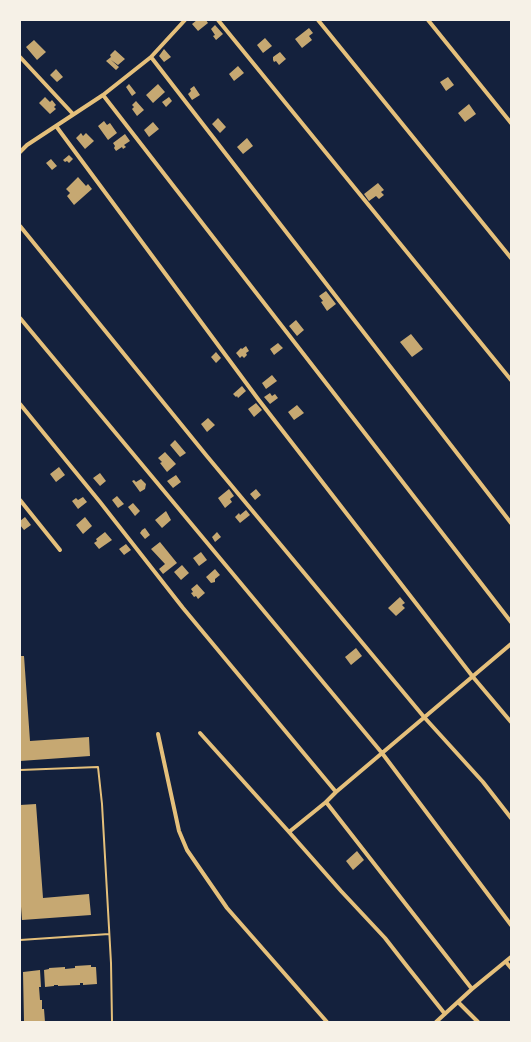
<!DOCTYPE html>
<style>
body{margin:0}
#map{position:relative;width:531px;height:1042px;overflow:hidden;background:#14213d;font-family:"Roboto Serif",serif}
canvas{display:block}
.frame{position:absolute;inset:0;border:21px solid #f6f1e7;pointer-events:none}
</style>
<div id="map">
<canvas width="531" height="1042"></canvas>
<div class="frame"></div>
</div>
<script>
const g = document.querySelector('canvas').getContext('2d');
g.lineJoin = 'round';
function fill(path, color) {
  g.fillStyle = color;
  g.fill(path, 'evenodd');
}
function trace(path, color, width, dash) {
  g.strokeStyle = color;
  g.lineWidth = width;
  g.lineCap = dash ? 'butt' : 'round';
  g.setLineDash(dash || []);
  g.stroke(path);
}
fill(new Path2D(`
 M197,20H206L208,23L198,31L192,24Z
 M215,25L223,34L216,40L213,36L215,35L211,29Z
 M309,28L313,33L309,36L312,40L302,48L295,39Z
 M265,38L272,46L263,53L257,45Z
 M34,40L46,52L37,60L26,47Z
 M164,49L171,57L164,62L159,56Z
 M115,50L125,59L118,65L111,60L119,67L116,70L106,61L111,57L110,55Z
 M280,52L286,59L279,65L276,61L274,62L273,60V57Z
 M238,66L244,73L234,81L229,74Z
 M56,69L63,77L57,82L50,75Z
 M448,77L454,85L446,91L440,82Z
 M129,84L136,93L132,96L126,87Z
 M158,84L165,92L153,103L146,95Z
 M194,86L200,95L192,100L188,94L191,91L190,89Z
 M45,97L50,102L52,100L56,105L54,107L56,109L50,114L39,103Z
 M169,97L172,101L166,107L162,102Z
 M136,101L144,110L137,116L132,109L134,107L132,105Z
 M469,104L476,114L465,122L458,113Z
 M218,118L226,127L220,133L212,124Z
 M104,121L107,125L110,123L117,133L108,140L98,126Z
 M153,122L159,129L149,137L144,130Z
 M81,133L83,136L86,133L94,141L85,149L76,138Z
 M125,134L130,141L124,145L126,147L123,149L122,147L116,151L114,148L115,146L113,143Z
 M247,138L253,146L243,154L237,147Z
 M69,155L73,159L69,163L67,161L65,162L63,160Z
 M51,159L57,166L52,170L46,163Z
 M78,177L86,186L88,184L92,189L74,205L67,196L70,193L66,189Z
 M378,183L384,190L381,192L384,195L379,199L376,196L369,201L364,194Z
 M326,291L336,304L327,311L321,302L323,301L319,296Z
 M296,320L304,330L297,336L289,326Z
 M411,334L423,349L412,357L400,342Z
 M278,343L283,348L274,355L270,349Z
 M246,346L249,351L246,353L247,355L244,358L242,356L240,358L236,353L241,348L242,349Z
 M216,352L221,358L216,363L211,357Z
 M272,375L277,381L266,389L262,383Z
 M242,386L246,391L238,398L237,396L236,397L233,394Z
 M270,393L272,396L275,394L278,398L270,404L264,397Z
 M256,403L262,410L254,417L248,409Z
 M297,405L304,413L294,420L288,412Z
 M208,418L215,425L207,432L201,424Z
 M175,440L186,453L180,457L170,445Z
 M165,452L176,464L167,472L160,463L162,462L158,458Z
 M59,467L65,475L56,482L50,474Z
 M100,473L106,481L100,486L93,478Z
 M176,475L181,482L173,488L167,481Z
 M141,479L146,484L145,489L140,492L132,481L134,480L136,482Z
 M229,489L234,496L230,499L232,502L225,508L218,498Z
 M256,489L261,495L255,500L250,494Z
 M117,496L124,504L118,508L112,500Z
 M83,497L87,502L78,509L72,501L76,498L78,500Z
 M133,503L140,511L135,516L128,507Z
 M246,510L250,515L240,523L235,517L239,513L240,515Z
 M166,511L171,520L162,528L155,520Z
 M25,517L31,525L24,530L20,525V521Z
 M85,517L92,526L83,534L76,525Z
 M145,528L150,535L145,539L140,533L142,530Z
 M105,532L112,540L99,549L94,543L97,541L96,539Z
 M217,532L221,537L215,542L212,537Z
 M160,542L177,563L163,574L159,569L165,564L151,549Z
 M126,544L131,550L124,555L119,549Z
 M201,552L207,560L199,566L193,558Z
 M182,565L189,573L181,580L174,572Z
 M215,569L220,575L215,579V582L211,583L206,577Z
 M197,584L205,593L198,599L196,596L194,597L191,593L193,592L191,589Z
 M400,597L405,603L402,605L405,608L396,616L388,608Z
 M356,648L362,656L351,665L345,657Z
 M20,656H24L30,741L89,737L90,756L20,761Z
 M36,804L43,898L89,894L91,915L22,920L20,893V805Z
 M357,851L364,860L353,870L346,861Z
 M91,965V967H96L97,984L83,985V983H80V985L58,986V985H54V986L45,987L44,970L49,969V968L65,967V969L75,968V966Z
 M40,970L41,987H39L40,1000H42V1009H44L45,1022H24L23,972Z`), '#c6a872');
trace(new Path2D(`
 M20,770L98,767L102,804L111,963L112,1022
 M20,940L109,934`), '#e5c07b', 2);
trace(new Path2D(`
 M218,20L511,380
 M318,20L511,258
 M428,20L511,123
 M20,57L73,114
 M151,57L511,523
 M103,95L511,622
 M56,126L258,399L473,677L511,722
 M20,152L27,145L103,95L151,57L185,20
 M20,226L206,455L424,717L483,782L511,818
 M20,318L382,753L511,925
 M20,404L100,502L183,608L336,792L511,644
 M20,500L60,550
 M200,733L289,832
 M158,734L179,831L187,850L227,908L327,1022
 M336,792L326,802L472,989
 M326,802L289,832L341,891L385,938L406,965L445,1014
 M506,962L511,968
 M458,1002L478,1022
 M436,1022L472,989L511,957`), '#e5c07b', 4);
</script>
